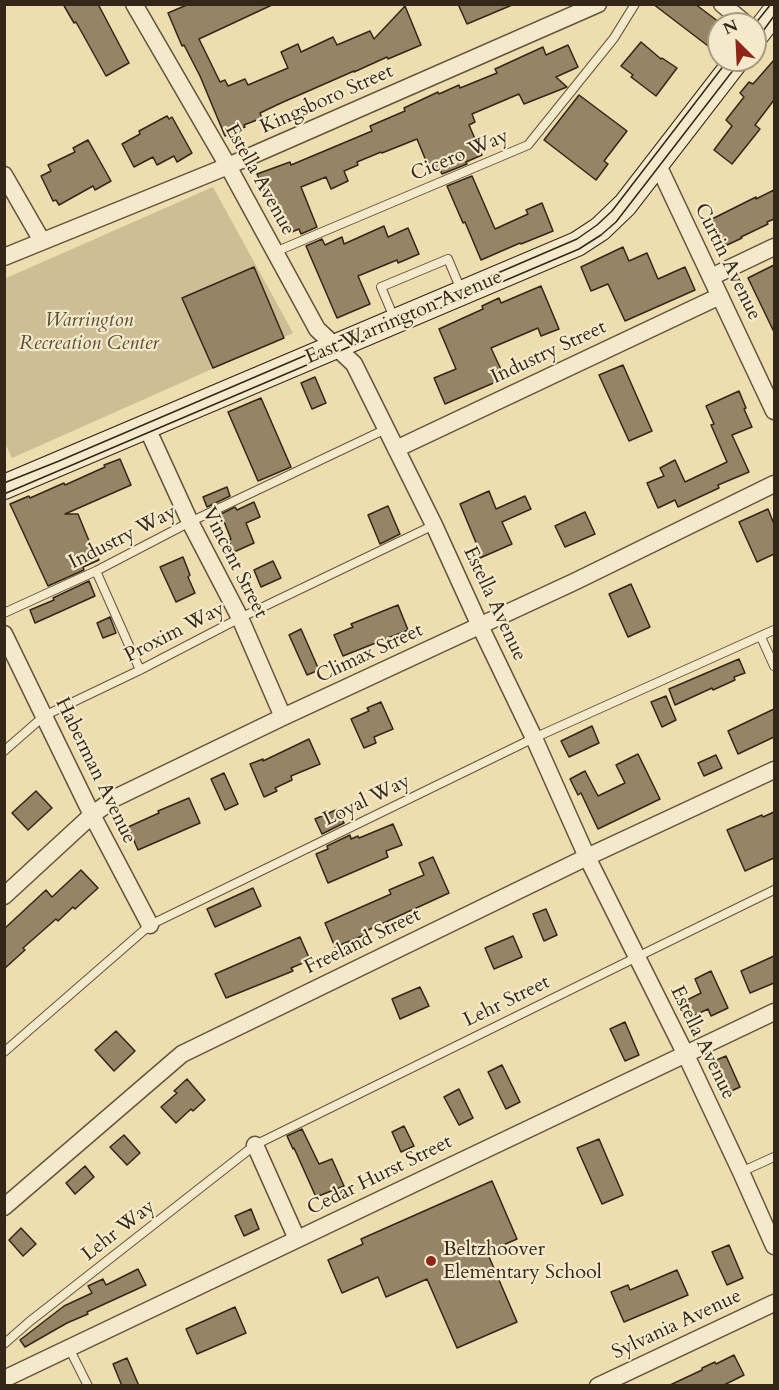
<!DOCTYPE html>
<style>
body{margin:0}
#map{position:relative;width:779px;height:1390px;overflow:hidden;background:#eeddae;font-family:Cardo,serif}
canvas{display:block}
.frame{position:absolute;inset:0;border:6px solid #342619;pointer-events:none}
.north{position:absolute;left:707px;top:12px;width:60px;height:60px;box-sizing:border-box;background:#f4e9ca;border:2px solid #a79b83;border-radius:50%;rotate:336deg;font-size:16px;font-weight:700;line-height:24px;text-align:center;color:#342619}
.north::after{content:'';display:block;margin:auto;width:21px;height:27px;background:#8f2418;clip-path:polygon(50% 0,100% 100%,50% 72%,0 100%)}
</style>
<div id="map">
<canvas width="779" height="1390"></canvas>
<div class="frame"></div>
<div class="north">N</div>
</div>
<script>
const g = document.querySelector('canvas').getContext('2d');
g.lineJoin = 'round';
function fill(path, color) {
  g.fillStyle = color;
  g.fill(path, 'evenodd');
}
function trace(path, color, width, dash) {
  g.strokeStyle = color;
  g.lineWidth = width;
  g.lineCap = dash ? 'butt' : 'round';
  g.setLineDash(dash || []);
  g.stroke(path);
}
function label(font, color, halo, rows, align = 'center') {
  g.font = font + ' Cardo,serif';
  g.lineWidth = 4.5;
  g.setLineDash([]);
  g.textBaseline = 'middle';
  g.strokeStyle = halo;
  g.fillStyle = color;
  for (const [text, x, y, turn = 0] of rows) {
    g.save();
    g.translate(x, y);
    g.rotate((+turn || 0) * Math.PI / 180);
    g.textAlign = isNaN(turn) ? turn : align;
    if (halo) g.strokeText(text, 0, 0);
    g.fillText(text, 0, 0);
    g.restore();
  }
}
fill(new Path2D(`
 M213,187L293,333L12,458L4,441V279Z`), '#cebe95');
const building = new Path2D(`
 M63,4H98L129,63L106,76L76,22L74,23Z
 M189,4H274L199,39L220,82L225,80L228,86L245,79L248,85L288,68L281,52L298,44L301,52L333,37L337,45L370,31L374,39L405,6L421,45L388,59L387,57L354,72V71L281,103L260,113L262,118L244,125L245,127L225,136L200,76L184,45L182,46L168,13Z
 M458,4H512V5L467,24Z
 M653,4H695L719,22V40L712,49Z
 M641,42L661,59L662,58L677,68L656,96L631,77L633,75L621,66Z
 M568,45L578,67L556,77L567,87L524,104L519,94L472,114L475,122L469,125L482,155L466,162L467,164L442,174L440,170L431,173L417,139L382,153L381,152L357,162L358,165L344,171L348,181L331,189L326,177L301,187L317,227L301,234L299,229L287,234L274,202L270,204L257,174L290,162L291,165L372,131L370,126L405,111L404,108L438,92L439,94L459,85L460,88L497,73L495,69L543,47L546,55Z
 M774,60V100L755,125L760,129L732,164L714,150L732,126L726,120L744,97L740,93L749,82L753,84Z
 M579,95L627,131L604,161L608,164L596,180L544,140Z
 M167,116L169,119L172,117L192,153L177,162L174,156L157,165L153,157L134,167L122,144L140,134L139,131Z
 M88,140L111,181L95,190L93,186L59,205L56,200L53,201L41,176L51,171L48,165L75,152L73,148Z
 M472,176L495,229L528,214L526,210L542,203L553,231L521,244L520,243L481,260L465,222L463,223L447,186Z
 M774,190V219L767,222L768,224L741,237L742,238L725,246L712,219L756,197V199Z
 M384,226L388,237L408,228L419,254L398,263L397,260L358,276L370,304L337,318L306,246L322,239L325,245L342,237L344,244Z
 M623,247L629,261L647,253L658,279L685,267L695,290L625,321L608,284L591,291L581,267Z
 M774,265V332L748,278Z
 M254,267L284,338L213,368L182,298Z
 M541,286L559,329L541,336L538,328L491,348L505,378L445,404L434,378L456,369L439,329L483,309L482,306L499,298L501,303Z
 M623,365L652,431L629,441L599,375Z
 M315,377L326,403L312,409L301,383Z
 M739,391L746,408L744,409L752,427L732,435L749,472L718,485L719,488L678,507L675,500L658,508L647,483L664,476L660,468L675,460L685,482L727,462L711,425L714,424L706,406Z
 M261,398L291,467L258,481L228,412Z
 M120,459L131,485L65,514H78L94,553L99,560L83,567L84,570L48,586L10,504L29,496L30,498L64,483L65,485L105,467L104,465Z
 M227,487L230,496L207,507L203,497Z
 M489,491L496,509L525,496L531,509L502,522L512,544L480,558L475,546L477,545L460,504Z
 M254,502L260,517L246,523L254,543L234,552L228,540L231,539L221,514L235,507L237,510Z
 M388,506L400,534L380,544L368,515Z
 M768,509L774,524V554L757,562L739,522Z
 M585,512L595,534L565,547L555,526Z
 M183,557L190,575L188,577L195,593L176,602L160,567Z
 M273,561L281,578L261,587L254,570Z
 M89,581L95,596L35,623L30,610L54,600L53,598Z
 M631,584L650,627L628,637L609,594Z
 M398,605L408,630L343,656L334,635L353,627L351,624Z
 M110,617L116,633L103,638L97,623Z
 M301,629L319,670L307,675L289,635Z
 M739,659L745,673L734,677L735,680L713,690L712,688L675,705L669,689Z
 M666,696L676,720L662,727L651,702Z
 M381,702L393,729L374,737L376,743L364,748L351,719L369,711L367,708Z
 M774,709V737L738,754L728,731Z
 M592,726L599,743L569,757L561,741Z
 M309,739L320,764L291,776L292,780L275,788L277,791L264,797L250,764L263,759V761Z
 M638,754L660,799L598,829L581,793L578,795L570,779L585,771L598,796L625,783L616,765Z
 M716,755L722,768L704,776L698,763Z
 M224,773L238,804L225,810L211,779Z
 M36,791L52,808L28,830L12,813Z
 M189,798L200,823L138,850L128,827L159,813L158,811Z
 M338,809L344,823L322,834L315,819Z
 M774,812V858L745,871L727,830L762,815L763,817Z
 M393,824L402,845L386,851L388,857L328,883L316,854L328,849L327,846L350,835L351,839L358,836L359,838Z
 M433,857L449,893L366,931L367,934L335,947L325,923L391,894L389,890L424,875L419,863Z
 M81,870L98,888L75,909L73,907L58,921L56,919L23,948L25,950L4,969V929L46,890L52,897Z
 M253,888L261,906L215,927L207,909Z
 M546,909L557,935L544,941L533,914Z
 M513,936L522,957L494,969L485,948Z
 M300,937L310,960L291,968L293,971L226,998L215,974Z
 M774,956V983L750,993L741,971Z
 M711,971L728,1008L711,1016L708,1009L693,1016L685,1001L701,993L695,979Z
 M420,987L429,1006L400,1019L392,999Z
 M625,1022L639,1055L625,1061L610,1029Z
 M116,1031L135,1051L114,1071L95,1050Z
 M726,1056L740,1087L727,1093L714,1061Z
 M502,1065L520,1102L506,1109L488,1072Z
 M187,1079L205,1100L193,1111L191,1109L176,1123L161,1107L177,1093L174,1091Z
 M459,1089L473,1118L459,1125L444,1097Z
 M404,1126L414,1146L401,1152L392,1132Z
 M302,1129L319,1164L332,1159L344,1186L316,1197L294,1148L293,1149L287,1136Z
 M124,1135L140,1153L127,1165L110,1147Z
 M599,1139L623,1195L602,1204L577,1148Z
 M85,1166L94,1177L75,1194L66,1183Z
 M492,1181L517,1239L487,1252L517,1322L457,1348L427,1279L386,1297L378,1277L342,1293L328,1260L363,1244L361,1239Z
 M251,1209L259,1229L244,1236L235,1216Z
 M21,1228L36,1244L23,1256L9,1240Z
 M729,1245L743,1278L727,1285L712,1252Z
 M138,1269L146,1285L87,1312L88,1314L67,1323L25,1347L20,1340L64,1306L92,1293L88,1286L103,1279L106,1285Z
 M677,1270L688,1295L624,1322L611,1292L628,1285L630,1290Z
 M235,1307L246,1333L197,1354L186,1329Z
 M734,1355L744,1375L722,1386H668L702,1370V1368L715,1362L716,1364Z
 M127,1358L139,1386H122L113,1364Z`);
fill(building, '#958566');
trace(building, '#342619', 1.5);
const lane = new Path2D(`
 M275,252L528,145L614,38L635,4
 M395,320L381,287L448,259L461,290
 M96,571L140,670
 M4,613L96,571L190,522L386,429
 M761,637L774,666
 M4,751L44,716L140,670L240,618L434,525
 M4,1052L150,925L534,738L774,630
 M741,1172L774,1157
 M4,1344L29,1322L255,1145L637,957L774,890
 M69,1348L88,1386`);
const street = new Path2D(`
 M134,4L228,166L317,329L354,364L434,525L480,626L534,738L587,857L685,1053L741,1172L774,1246
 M722,4L746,24
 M657,163L774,411
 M4,175L42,241
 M4,257L228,166L598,4
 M711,277L774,247
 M147,428L190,522L240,618L283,717
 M396,449L720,296
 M4,634L92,815L150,925
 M4,896L92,815L115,798L283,717L576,581L774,484
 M255,1145L297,1239
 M4,1207L182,1054L587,857L774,770
 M4,1379L774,1012
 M598,1386L774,1303`);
const secondary = new Path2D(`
 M755,37L774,12
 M4,487L577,244L600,229L625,205L737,60`);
trace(lane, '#62543e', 10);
trace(street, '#62543e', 19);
trace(secondary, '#342619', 26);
trace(lane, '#f4e9ca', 8);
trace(street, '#f4e9ca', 16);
trace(secondary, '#f4e9ca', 24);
trace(new Path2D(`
 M755,24L771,4
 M755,42L774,16
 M4,483L59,461L577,239L597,225L612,211L728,60
 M4,494L579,249L601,235L616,222L741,60`), '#342619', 1.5);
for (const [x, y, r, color] of [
 [431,1261,6,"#8f2418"]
]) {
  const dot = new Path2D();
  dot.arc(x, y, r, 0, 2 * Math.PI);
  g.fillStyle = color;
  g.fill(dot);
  trace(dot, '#f4e9ca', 2);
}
label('20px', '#342619', '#f4e9ca', [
 ["Kingsboro Street",327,100,-24],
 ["Cicero Way",460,156,-23],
 ["Estella Avenue",259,180,61],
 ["Curtin Avenue",727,262,64],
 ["East Warrington Avenue",404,318,-23],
 ["Industry Street",549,353,-25],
 ["Industry Way",123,538,-27],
 ["Vincent Street",234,563,63],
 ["Estella Avenue",494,604,65],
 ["Proxim Way",175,633,-27],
 ["Climax Street",370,654,-25],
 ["Haberman Avenue",95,771,64],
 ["Loyal Way",367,801,-26],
 ["Freeland Street",363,942,-26],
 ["Lehr Street",507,1002,-26],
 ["Estella Avenue",702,1043,64],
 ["Cedar Hurst Street",380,1176,-26],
 ["Lehr Way",119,1231,-38],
 ["Sylvania Avenue",677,1325,-25]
]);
label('italic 20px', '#5a4c38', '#f4e9ca', [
 ["Warrington",89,321],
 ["Recreation Center",89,344]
]);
label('20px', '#342619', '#f4e9ca', [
 ["Beltzhoover",443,1250],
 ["Elementary School",443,1273]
], 'left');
</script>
